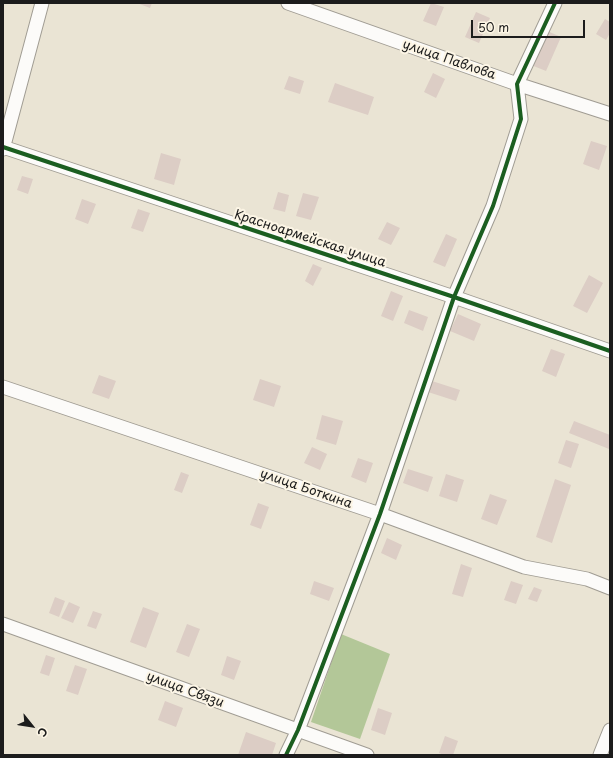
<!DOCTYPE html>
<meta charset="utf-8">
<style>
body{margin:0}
#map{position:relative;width:613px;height:758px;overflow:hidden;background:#eae4d4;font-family:"Playpen Sans",sans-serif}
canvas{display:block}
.frame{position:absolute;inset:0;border:4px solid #1c1c1c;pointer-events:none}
.north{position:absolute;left:12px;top:706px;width:40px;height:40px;-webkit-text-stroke:3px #fcf5e5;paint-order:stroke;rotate:120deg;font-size:11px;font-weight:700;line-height:16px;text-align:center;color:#1c1c1c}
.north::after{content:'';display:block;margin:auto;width:14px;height:18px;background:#1c1c1c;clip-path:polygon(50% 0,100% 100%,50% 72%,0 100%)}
.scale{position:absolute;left:471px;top:20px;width:114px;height:18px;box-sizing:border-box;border:2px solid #1c1c1c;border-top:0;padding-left:5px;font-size:12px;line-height:14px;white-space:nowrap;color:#1c1c1c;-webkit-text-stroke:3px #fcf5e5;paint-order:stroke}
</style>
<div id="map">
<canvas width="613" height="758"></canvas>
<div class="frame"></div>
<div class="north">С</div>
<div class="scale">50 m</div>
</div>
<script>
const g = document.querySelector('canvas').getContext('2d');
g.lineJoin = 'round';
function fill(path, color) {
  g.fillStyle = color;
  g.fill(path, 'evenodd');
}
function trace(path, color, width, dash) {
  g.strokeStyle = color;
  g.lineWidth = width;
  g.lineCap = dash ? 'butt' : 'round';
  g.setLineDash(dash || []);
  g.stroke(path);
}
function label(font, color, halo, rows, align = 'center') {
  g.font = font + ' "Playpen Sans",sans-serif';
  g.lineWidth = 4;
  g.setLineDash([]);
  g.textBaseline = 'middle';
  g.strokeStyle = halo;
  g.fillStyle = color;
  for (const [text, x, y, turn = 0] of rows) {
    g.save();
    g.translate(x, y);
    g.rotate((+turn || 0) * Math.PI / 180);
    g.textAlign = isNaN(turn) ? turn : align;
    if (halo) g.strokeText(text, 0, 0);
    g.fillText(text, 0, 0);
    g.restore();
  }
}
fill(new Path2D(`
 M341,634L390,654L360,739L311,722Z`), '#b3c798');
fill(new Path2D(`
 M137,3H152L150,8Z
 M431,3L444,7L436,26L423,21Z
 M476,12L490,18L479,43L465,37Z
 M605,19L610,22V33L606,40L596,34Z
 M545,30L561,37L546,71L531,65Z
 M433,73L445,79L436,98L424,92Z
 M289,76L304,81L300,94L284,89Z
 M335,83L374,97L368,115L328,102Z
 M591,141L607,146L599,170L583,164Z
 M161,153L181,159L174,185L154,179Z
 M22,176L33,179L28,194L17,190Z
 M278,192L289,195L285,212L273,209Z
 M303,193L319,197L311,220L296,216Z
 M82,199L96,204L88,224L75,219Z
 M138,209L150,213L143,232L131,228Z
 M387,222L400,228L391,245L378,239Z
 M446,234L457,239L445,267L433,262Z
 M313,264L322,268L313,286L305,281Z
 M589,275L603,283L587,313L573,306Z
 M391,291L403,296L393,321L381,316Z
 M409,310L428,317L423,331L404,323Z
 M458,314L481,324L474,341L450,331Z
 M551,349L565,354L556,377L542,371Z
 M99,375L116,381L109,399L92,393Z
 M260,379L281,386L274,407L253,400Z
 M432,381L460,390L456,401L428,392Z
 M322,415L343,421L336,445L316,439Z
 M574,421L610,435L609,449L569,433Z
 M566,440L579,444L571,468L558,463Z
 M312,447L327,454L320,470L304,463Z
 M358,458L373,463L366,483L351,477Z
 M408,469L433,477L428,492L403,483Z
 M181,472L189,475L182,493L174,490Z
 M446,474L464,480L457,502L439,496Z
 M555,479L571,485L552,543L536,537Z
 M490,494L507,500L497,525L481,519Z
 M258,503L269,507L261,529L250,525Z
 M387,538L402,545L396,560L381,553Z
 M461,564L472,568L463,597L452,594Z
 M314,581L334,588L329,601L310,594Z
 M511,581L523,585L516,604L504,600Z
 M534,587L542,590L537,602L528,599Z
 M55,597L65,601L59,617L49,613Z
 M69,602L80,607L73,623L61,618Z
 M143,607L159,613L146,648L130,642Z
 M93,611L102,614L96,629L87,626Z
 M187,624L200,629L189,657L176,652Z
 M46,655L55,658L49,676L40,673Z
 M227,656L241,661L234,680L221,675Z
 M75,665L87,669L78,695L66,691Z
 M165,701L183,708L176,727L158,720Z
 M378,708L392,713L385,735L371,730Z
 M246,732L276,743L272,755H238Z
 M445,736L458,741L453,755H444L439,753Z`), '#dccdc5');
const minor = new Path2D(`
 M288,3L517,84L610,114
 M3,147L454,297L610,351
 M3,149L42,3
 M3,387L380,514L524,567L587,579L610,588
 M3,624L367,755
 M286,755L298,730L380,514L454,297L493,206L521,119L517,84L555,3
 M600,755L610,730`);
trace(minor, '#a09c93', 15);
trace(minor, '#fcfbf9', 13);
trace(new Path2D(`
 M3,147L454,297L610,351
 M286,755L298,730L380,514L454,297L493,206L521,119L517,84L555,3`), '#1b5e20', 4);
label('13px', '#1c1c1c', '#fcf5e5', [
 ["улица Павлова",449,60,19],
 ["Красноармейская улица",310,239,18],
 ["улица Боткина",306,489,19],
 ["улица Связи",185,690,20]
]);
</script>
